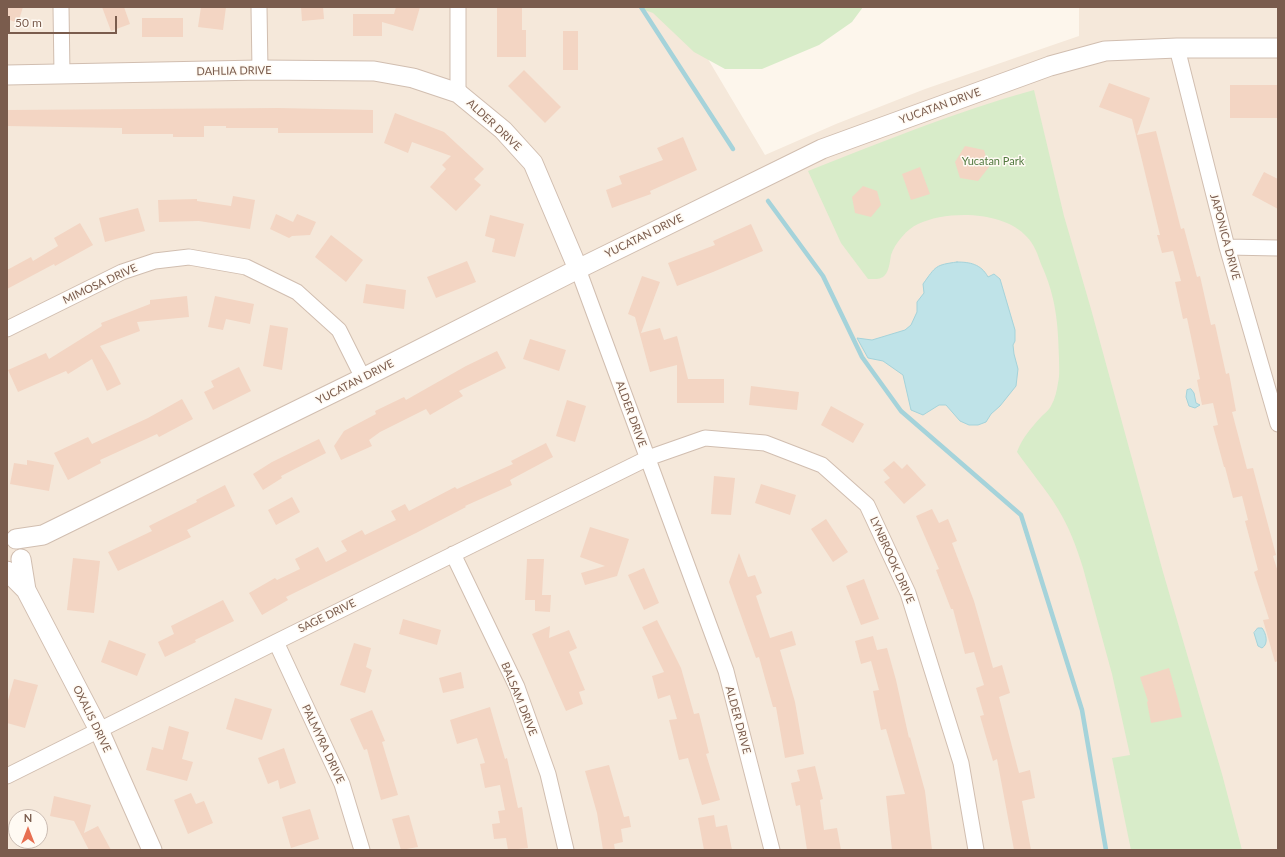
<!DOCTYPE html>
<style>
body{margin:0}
#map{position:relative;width:1285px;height:857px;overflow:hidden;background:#fdf6ec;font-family:Lato,sans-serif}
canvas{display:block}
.frame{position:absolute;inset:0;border:8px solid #7a5c4d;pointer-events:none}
.north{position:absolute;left:8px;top:809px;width:40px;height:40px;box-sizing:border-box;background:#fffaf3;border:1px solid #cabbb1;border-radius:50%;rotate:0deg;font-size:11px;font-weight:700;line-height:16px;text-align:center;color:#7a5c4d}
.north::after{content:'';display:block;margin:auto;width:14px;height:18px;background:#e76f51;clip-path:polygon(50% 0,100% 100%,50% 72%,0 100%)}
.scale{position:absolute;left:8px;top:16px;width:109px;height:18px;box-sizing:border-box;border:2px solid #7a5c4d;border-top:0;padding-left:5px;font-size:12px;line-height:14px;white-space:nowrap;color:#7a5c4d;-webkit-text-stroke:3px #fffaf3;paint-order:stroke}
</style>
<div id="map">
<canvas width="1285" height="857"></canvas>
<div class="frame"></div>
<div class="north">N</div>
<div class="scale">50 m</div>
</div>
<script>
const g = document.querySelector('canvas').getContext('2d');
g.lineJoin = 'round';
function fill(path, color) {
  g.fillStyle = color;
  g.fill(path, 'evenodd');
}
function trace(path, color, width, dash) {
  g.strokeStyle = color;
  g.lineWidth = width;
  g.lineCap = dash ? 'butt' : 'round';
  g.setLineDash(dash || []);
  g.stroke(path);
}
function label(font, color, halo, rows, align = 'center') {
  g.font = font + ' Lato,sans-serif';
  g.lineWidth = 3;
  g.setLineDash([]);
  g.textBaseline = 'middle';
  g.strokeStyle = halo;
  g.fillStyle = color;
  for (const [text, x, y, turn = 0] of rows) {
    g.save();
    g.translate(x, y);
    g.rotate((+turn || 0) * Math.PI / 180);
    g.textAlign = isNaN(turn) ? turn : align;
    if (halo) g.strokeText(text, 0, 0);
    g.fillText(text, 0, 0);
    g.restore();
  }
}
fill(new Path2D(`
 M7,7H677L765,155L836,124L925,89L1079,36V7H1278V850H7ZM16,817H40V841H16Z`), '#f5e8da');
fill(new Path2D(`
 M636,7H863L852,22L819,45L762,69H725L694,52L653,13Z
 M1034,90L1064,216L1091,309L1163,572L1222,774L1242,850H1131L1112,758L1130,755L1112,674L1083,568C1077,548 1069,527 1058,509C1046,489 1030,471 1017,452C1022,438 1031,428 1041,417C1044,414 1049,410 1051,406C1055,399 1057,390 1058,383C1060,375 1059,366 1059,358C1058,322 1056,297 1041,264C1038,255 1034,244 1027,237C1004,211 948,210 918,224C907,229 895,243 891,255C890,261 889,271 885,275C881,280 874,279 868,279L841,243L808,171C882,142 957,111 1034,90Z`), '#d8ecc9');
const water = new Path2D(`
 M957,262C970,262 981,264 988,277L994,274L1000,279L1015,330V341L1013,345L1014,354L1018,369L1016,386L1000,406L991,414L986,422L978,425H969L960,421L946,405H939L923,415L911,410L903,375L883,361L868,358L857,338L872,340L905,330L911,325L917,312V302L924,293L923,284C936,266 935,265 957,262Z
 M1191,389L1194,393L1196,403L1200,405L1195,408L1189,406L1186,397L1187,390Z
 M1258,628H1262C1266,633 1269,644 1262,648L1258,646L1254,633Z`);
fill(water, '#bfe3e8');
trace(water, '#a5d3da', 1);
trace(new Path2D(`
 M641,7L733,149
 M768,201L823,276L862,357L901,411L1021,515L1082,710L1106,850`), '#a5d3da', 4.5);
fill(new Path2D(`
 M7,7H23L18,23L7,19Z
 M102,7H124L130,24L111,31Z
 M201,7H226L223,30L198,27Z
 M301,7H323L324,19L302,21Z
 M396,7H420L413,31L382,22V36H353V14H394Z
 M497,7H522V30H526V57H497Z
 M142,18H183V37H142Z
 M563,31H578V70H563Z
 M524,70L561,107L545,123L508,86Z
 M1109,83L1150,98L1137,135L1156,131L1181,229L1184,228L1197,277L1200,276L1211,325L1215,324L1226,374L1229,373L1236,411L1232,412L1247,469L1253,468L1276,555L1273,556L1278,572V661L1275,662L1263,620L1269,619L1254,572L1258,570L1245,521L1248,520L1242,496L1233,498L1225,467H1224L1213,426L1218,425L1213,403L1202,405L1197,380L1200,379L1187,318L1183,319L1175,282L1181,281L1173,251L1162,253L1157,235H1160L1132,119L1099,107Z
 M1230,85H1278V118H1230Z
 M278,108L373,110V133H278V128H226V126H204V137H173V134H122V128L7,126V110Z
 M395,113L444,132L484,169L474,179L481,185L456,211L430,187L446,169L442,165L451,156L412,142L408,153L384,143Z
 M683,137L697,170L650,191L651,194L612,208L606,190L622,184L619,176L663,160L657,148Z
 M965,146L984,150L989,167L978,181L960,178L955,162Z
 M920,167L930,194L911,200L902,174Z
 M1264,172L1278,179V209L1252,195Z
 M863,186L877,191L881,205L871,217L855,213L852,197Z
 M233,196L255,200L250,229L199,221L159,222L158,200L197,199V201L231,206Z
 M138,208L145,231L105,242L99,218Z
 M276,214L293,222L297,214L316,222L310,235L292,236L289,238L270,229Z
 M490,215L524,224L515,257L492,252L495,239L485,236Z
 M80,223L93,245L55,266L54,264L7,289V270L31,257L33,261L58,246L54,238Z
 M751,224L763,251L713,272L677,286L668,263L715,245L713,241Z
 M331,235L363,260L346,282L315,257Z
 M467,261L476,282L436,298L427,277Z
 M642,276L660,282L641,333L660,328L664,340L677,336L688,379H724V403H677V365L650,372L635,317L628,314Z
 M366,284L406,290L404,309L363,303Z
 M187,296L189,317L137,322L140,331L100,346L111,364L121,384L107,391L92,359L68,374L66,371L18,392L8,370L46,353L49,359L102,326L101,323L150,304V300Z
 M215,296L254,304L250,324L226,319L223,330L208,327Z
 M270,325L288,328L282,370L263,366Z
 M530,339L566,350L559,371L523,359Z
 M497,351L506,368L459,391L463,396L430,415L426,409L380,432L369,440L372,446L341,460L334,446L344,431L376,414L375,411L404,397L406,400L466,366Z
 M239,367L251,391L213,410L204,392L214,387L211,381Z
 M751,386L799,392L797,410L749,405Z
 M182,399L193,419L159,437L157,434L100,460L101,463L68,480L54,453L88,437L92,444L148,418Z
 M567,400L586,406L575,442L556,436Z
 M831,406L864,424L853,443L821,425Z
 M319,439L326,453L281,476L282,478L263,490L253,474L272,462Z
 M546,443L553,457L510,480L512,485L465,506L466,507L416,533L286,597L288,600L262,615L249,593L275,578L277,580L300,569L295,559L318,547L326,562L347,551L341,541L362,530L365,535L396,520L391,511L405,504L409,511L455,487L457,489L513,464L511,461Z
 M27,460L54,465L49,491L10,484L14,463L27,465Z
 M894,461L902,469L907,464L926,485L904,504L884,482L890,478L883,470Z
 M714,476L735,478L731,515L711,514Z
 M761,484L796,495L790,515L755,503Z
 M225,485L235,506L187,530L191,537L118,571L108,552L152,531L149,526L197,502L196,500Z
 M292,497L300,512L276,525L268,510Z
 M932,509L939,523L948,519L957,541L952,543L974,601L993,668L1002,665L1010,693L999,697L1019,773L1030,770L1035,798L1022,801L1031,850H1014L997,759L993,761L980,716L984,715L976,688L984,685L974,652L965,654L953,609H951L936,570L939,569L916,516Z
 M826,519L848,552L833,562L811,529Z
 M590,527L629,539L617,576L585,585L581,573L605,566L580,557Z
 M739,553L748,577L755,575L762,593L756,596L770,638L792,631L796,645L780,650L795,702L804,754L785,758L776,707H773L759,657L756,658L729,582Z
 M73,558L100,561L94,613L67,610Z
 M527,559H544L542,595H551L550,612L535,611V600H525Z
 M644,568L659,603L644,610L628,575Z
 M864,579L879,619L861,625L846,586Z
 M223,600L234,621L195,640L196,642L165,657L158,642L174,634L171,626Z
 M403,619L441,630L437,645L399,634Z
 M657,620L681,668L694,714L699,713L709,753L706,754L720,800L702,805L688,758L679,760L669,720L677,719L670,695L658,699L652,676L664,672L642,627Z
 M550,626L549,638L569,630L577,648L569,652L585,690L579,692L583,704L566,711L532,634Z
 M873,636L877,650L887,648L896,680L909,738L910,737L925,791L932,850H892L886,796L905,794L886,729L881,730L873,691L879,690L871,661L861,664L855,641Z
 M109,640L146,654L137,676L101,662Z
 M354,643L371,648L366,667L372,670L365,693L340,685Z
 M1169,668L1178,700L1182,717L1151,723L1147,702L1148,701L1140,677Z
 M461,672L464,688L443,693L439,678Z
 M14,679L38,685L25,728L7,723V704Z
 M235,698L272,709L262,740L226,729Z
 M490,707L505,759L507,758L518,808L522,807L528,848L508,850L506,838L494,839L492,824L500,823L498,811L505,810L500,785L485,788L480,764L485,763L477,738L457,744L450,720Z
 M372,710L385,741L382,742L398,795L381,800L367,749L364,750L350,719Z
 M169,726L189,732L182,759L193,762L187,781L146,770L152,747L163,750Z
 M284,748L296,783L280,789L278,780L268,784L258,758Z
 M609,765L624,817L629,816L631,827L621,829L623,842L614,844L615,850H603L597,813L585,771Z
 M815,766L823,799L820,800L824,830L837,828L841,850H807L800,805L796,806L791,783L800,781L797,770Z
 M191,793L196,804L204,801L213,823L188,834L174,800Z
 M54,796L91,805L84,833L98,826L111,850H89L74,821L50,816Z
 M310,809L319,839L291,848L282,817Z
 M409,815L418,847L401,850L392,819Z
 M714,815L716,827L727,825L732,850H704L698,818Z`), '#f3d5c3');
const minor = new Path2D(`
 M61,7L62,74
 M259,7L260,70
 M1177,48L1227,247L1278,424
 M458,93V7
 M1227,247L1278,248
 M578,269L726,671L772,850
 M7,329L122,272L155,261L189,257L246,267L297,292L339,330L363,378
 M453,554L517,687L548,774L566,850
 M276,642L342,784L362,850
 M7,776L276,642L648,458L705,438L765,443L822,465L867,505L908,593L961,763L976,850`);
const tertiary = new Path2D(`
 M7,75L260,70L374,71L413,78L458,93L503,130L533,163L578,269
 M16,539L43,535L363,378L578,269L822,149L1050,66L1105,51L1177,48H1278
 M21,559L26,590L99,730L152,850
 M7,571L26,590`);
trace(minor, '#d1beb0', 17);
trace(tertiary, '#d1beb0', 21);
trace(minor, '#fff', 15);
trace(tertiary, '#fff', 19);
label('11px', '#7a5c4d', '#fffaf3', [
 ["DAHLIA DRIVE",234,71,-1],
 ["YUCATAN DRIVE",940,106,-20],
 ["ALDER DRIVE",494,125,43],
 ["YUCATAN DRIVE",644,236,-26],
 ["JAPONICA DRIVE",1225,237,75],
 ["MIMOSA DRIVE",100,284,-25],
 ["YUCATAN DRIVE",355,382,-27],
 ["ALDER DRIVE",631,414,70],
 ["LYNBROOK DRIVE",892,560,66],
 ["SAGE DRIVE",327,616,-26],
 ["BALSAM DRIVE",519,699,68],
 ["OXALIS DRIVE",92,719,64],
 ["ALDER DRIVE",738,720,75],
 ["PALMYRA DRIVE",323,744,65]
]);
label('11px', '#537a41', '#fffaf3', [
 ["Yucatan Park",993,161]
]);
</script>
